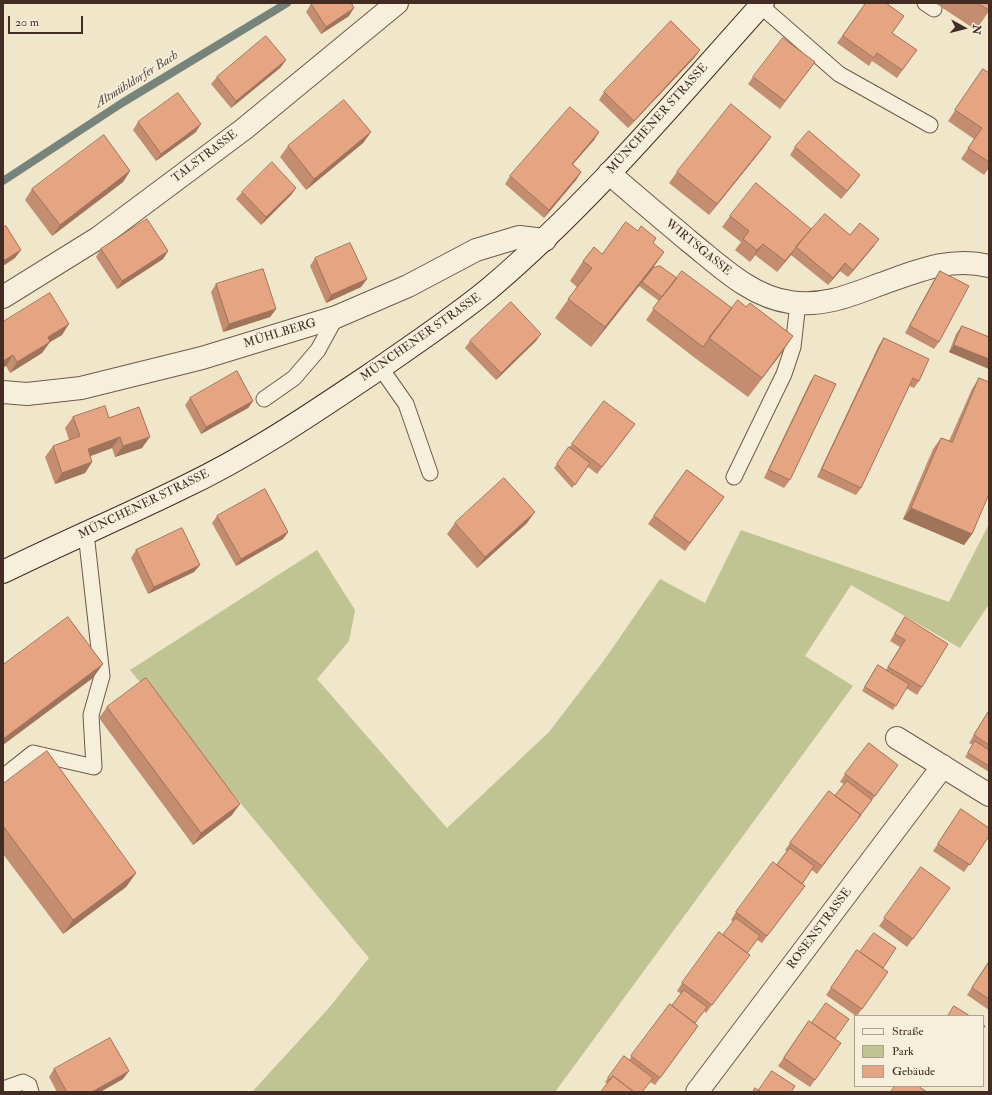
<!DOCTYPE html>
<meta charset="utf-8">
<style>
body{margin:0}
#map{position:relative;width:992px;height:1095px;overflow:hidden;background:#f0e6c9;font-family:"IM FELL Double Pica",serif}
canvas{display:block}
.frame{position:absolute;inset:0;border:4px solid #432c23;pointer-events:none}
.legend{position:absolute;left:854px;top:1015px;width:130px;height:72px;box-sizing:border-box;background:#f5efdc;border:1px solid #aea192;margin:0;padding:5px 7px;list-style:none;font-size:12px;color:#432c23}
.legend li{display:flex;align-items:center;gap:8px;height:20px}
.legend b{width:20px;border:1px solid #aea192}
.north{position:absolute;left:944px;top:8px;width:40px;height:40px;-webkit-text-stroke:3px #f5efdc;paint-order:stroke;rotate:97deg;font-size:11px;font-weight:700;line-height:16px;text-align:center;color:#432c23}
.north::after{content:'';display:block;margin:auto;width:14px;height:18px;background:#432c23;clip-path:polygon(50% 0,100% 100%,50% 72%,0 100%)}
.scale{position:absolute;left:8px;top:16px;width:75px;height:18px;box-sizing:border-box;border:2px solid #432c23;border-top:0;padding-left:5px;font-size:12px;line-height:14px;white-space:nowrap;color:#432c23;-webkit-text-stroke:3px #f5efdc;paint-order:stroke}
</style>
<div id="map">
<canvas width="992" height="1095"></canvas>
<div class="frame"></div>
<ul class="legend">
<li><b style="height:5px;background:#f5efdc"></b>Straße</li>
<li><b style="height:11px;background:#c0c392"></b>Park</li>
<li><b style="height:11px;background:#e5a482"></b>Gebäude</li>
</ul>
<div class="north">N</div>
<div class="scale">20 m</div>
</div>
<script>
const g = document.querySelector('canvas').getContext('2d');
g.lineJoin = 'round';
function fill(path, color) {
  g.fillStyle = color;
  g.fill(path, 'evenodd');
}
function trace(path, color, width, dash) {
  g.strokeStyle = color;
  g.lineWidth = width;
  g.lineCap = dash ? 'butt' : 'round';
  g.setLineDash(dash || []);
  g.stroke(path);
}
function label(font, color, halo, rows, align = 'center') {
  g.font = font + ' "IM FELL Double Pica",serif';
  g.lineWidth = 3.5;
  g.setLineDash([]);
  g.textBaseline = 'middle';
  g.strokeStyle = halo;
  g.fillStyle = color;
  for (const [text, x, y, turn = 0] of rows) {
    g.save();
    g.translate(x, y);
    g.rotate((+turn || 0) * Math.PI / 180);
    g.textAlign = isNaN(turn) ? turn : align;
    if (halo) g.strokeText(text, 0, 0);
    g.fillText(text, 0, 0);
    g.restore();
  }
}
fill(new Path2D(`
 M989,524V604L960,648L851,585L805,656L853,686L555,1092H252L328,1009L369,958L130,670L317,550L355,610L349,641L317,679L447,828L549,732L605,659L660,579L705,603L741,530L949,602Z`), '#c0c392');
trace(new Path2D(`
 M3,181L122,103L287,3`), '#77847c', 8);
const lane = new Path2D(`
 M925,3L934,9
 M761,6L839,74L930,125
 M380,367L406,404L430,473
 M264,399L294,378L318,350L336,317
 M734,477L784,374L793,347L798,303
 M3,777L33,753L94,767L91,715L102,676L86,533
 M3,1089L23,1082L29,1085L31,1092`);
const street = new Path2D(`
 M609,173C636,197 663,219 690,242C719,265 751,297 790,302C822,307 849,296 878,285C915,272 949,256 989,266
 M3,297L98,238L244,129L397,3
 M3,392L27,394L81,388L202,358L336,317L408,286L476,250L519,237L545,240
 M897,738L989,795
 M697,1092L943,766`);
const secondary = new Path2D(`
 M3,572C62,543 123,517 182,488C252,455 316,411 380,368C417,342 455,317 490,288C590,203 675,101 763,3`);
trace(lane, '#6e5a4c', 17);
trace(street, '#6e5a4c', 24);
trace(secondary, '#432c23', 24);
trace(lane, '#f5efdc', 15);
trace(street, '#f5efdc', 22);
trace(secondary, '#f5efdc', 22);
fill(new Path2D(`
 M866,3L892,33L917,50L897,78L872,61L869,66L837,43Z
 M935,3H989V11L976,30Z
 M311,4L349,16L321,34L306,12Z
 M695,57L628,128L599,100L604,92Z
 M286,60L280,68L231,108L211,84L217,77Z
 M815,62L780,109L748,84L753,77Z
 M983,69L989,73V168L984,175L961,159L974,139L948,121Z
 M138,122L196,132L156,161L133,130Z
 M371,132L363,143L306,190L280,157L288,146Z
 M599,132L594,140L573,164L581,172L576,180L544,218L505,184L510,176Z
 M771,137L763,148L709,215L669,183L677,172Z
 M795,147L860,175L855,182L841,199L790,155Z
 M130,171L123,182L52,236L25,200L32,189Z
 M296,188L291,195L261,225L236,199L242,192Z
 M730,216L850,235L874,246L848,277L840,271L828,285L791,255L777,272L755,255L750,262L735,250L741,242L722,227Z
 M653,243L664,252L653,268L677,278L732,308L746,307L793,336L780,355L748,397L695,358L646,320L659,301L639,286L591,347L555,318L577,287L570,281L583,261L602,254Z
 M101,249L168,251L163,259L117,289L96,257Z
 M315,258L367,279L361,287L326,303L310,266Z
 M940,271L939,342L934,349L905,333L935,278Z
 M216,284L276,309L270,317L223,332L211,292Z
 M3,322L62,335L50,342L42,353L10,373L6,366Z
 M962,326L989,337V369L949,352L956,334Z
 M884,338L919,381L914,388L909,386L861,488L856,495L817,477L879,345Z
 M470,341H536L496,380L465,348Z
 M815,375L790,480L784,488L764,478L810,382Z
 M979,378L972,534L964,545L903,519L933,449L941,438L949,441L972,389Z
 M190,398L253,401L248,408L201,434L185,405Z
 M73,417L109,418L142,448L115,457L112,448L90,456L92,462L85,473L55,484L45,457L53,446L69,440L65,428Z
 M629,432L597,474L588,467L572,488L554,468L572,444Z
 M687,470L724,497L685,551L648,524Z
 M217,516L288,532L283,539L236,566L212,523Z
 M455,523H527L477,568L447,534Z
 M136,550L200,565L194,572L148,594L131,558Z
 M905,617L922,687L917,695L906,688L893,710L862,691L875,669L886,670L900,647L890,641Z
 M107,707L232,815L193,845L99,718Z
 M989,710V772L965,757L973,745L969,743Z
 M893,772L817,874L812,870L802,884L799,893L762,943L757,940L747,953L744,962L706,1013L704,1011L695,1023L698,1026L655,1085L650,1082L608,1084L605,1082L624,1056L629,1060L670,1004L672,1006L681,994L677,991L682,983L723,935L733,922L731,920L736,912L777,865L787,851L785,850L790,843L835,796L844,784L840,782L845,774Z
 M3,784L136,873L126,887L63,934L3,854Z
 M961,809L989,836L964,872L933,851Z
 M921,867L950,888L907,947L879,926Z
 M857,950L888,972L857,1016H856L826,995Z
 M989,961V1010L967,995Z
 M809,1021L835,1039L815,1080L810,1087L778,1066Z
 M54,1069L123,1079L100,1092H57L49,1077Z`), '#c58d70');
fill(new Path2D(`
 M354,8L349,16L321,34L326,27Z
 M700,50L695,57L628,128L634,121Z
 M286,60L280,68L231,108L236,101Z
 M201,124L196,132L156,161L161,154Z
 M371,132L363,143L306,190L314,179Z
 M599,132L594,140L567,171L572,164Z
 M771,137L763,148L709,215L717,204Z
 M130,171L123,182L52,236L60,225Z
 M581,172L576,180L544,218L549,210Z
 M860,175L855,182L841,199L847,191Z
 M296,188L291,195L261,225L266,217Z
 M811,229L796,247L791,255L777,272L785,261Z
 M879,239L874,246L848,277L853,270Z
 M763,244L755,255L750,262L757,250Z
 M21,250L15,258L3,266V261Z
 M168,251L163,259L117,289L122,281Z
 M664,252L650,272L591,347L605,327Z
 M845,263L840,271L828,285L833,278Z
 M367,279L361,287L326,303L331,295Z
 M276,309L270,317L223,332L229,324Z
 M69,324L62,335L50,342L42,353L10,373L17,362L48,337Z
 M541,334L536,341L496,380L501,373Z
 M793,336L780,355L748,397L762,378Z
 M954,345L989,359V369L949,352Z
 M13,355L6,366L3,368V361Z
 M253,401L248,408L201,434L206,427Z
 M120,437L112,448L80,460L88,449Z
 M150,437L142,448L115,457L123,446Z
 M92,462L85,473L55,484L62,473Z
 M911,508L972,534L964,545L903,519Z
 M535,512L527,523L477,568L485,557Z
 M288,532L283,539L236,566L241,559Z
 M200,565L194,572L148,594L154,587Z
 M103,664L93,678L3,745V739Z
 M240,804L232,815L193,845L201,833Z
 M136,873L126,887L63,934L73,920Z
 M129,1071L123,1079L100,1092H92Z`), '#a0735b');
const building = new Path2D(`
 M313,3H351L354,8L326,27L311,4Z
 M866,3H886L904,16L892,33L917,50L902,70L877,53L874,58L843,36Z
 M978,3H989V10Z
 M671,21L700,50L634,121L604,92Z
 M266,36L286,60L236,101L217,77Z
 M783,38L815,62L785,101L753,77Z
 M983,69L989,73V162L968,148L982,128L955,110Z
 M178,93L201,124L161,154L138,122Z
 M344,100L371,132L314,179L288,146Z
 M731,104L771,137L717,204L677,172Z
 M570,107L599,132L572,164L581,172L549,210L510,176Z
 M809,131L860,175L847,191L795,147Z
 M104,135L130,171L60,225L32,189Z
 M272,162L296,188L266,217L242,192Z
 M756,183L811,229L785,261L763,244L757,250L743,239L749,231L730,216Z
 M825,214L850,235L860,223L879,239L853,270L845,263L833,278L796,247Z
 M147,219L168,251L122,281L101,249Z
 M626,222L638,231L641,226L647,231L656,238L653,243L664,252L605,327L568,299L592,268L583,261L594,247L602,254Z
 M6,226L21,250L3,261V228Z
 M350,243L367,279L331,295L315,258Z
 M660,266L677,278L662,297L642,282L653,268Z
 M263,269L276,309L229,324L216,284Z
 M682,271L732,308L703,347L653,309Z
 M940,271L969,286L939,342L910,326Z
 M50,293L69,324L48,337L50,342L17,362L13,355L3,361V322Z
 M738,300L746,307L750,303L793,336L762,378L709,338Z
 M511,302L541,334L501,373L470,341Z
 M962,326L989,337V359L954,345Z
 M884,338L929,359L919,381L913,378L861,488L822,469Z
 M237,371L253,401L206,427L190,398Z
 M815,375L836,384L790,480L769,470Z
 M979,378L989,382V494L972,534L911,508L941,438L952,442Z
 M604,401L635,424L602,467L572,444Z
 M105,406L109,418L139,407L150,437L123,446L120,437L88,449L92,462L62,473L53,446L80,436L73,417Z
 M569,447L590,463L575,485L557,464Z
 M687,470L724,497L690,543L654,516Z
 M504,478L535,512L485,557L455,523Z
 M265,489L288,532L241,559L217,516Z
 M182,528L200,565L154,587L136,550Z
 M68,617L103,664L3,739V665Z
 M905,617L948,644L922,687L888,667L905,640L895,634Z
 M878,665L909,684L896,706L865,687Z
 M146,678L240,804L201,833L107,707Z
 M989,711V745L974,735Z
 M975,741L989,750V766L968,753Z
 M869,743L898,765L875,796L845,774Z
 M47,751L136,873L73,920L3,826V784Z
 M847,781L872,800L858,818L861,815L835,796Z
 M829,791L861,815L822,866L790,843Z
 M961,809L989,828V836L970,865L938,844Z
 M790,848L814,866L802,884L777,865Z
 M773,862L805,886L767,936L736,912Z
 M921,867L950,888L913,939L884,918Z
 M736,918L760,936L747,953L723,935Z
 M719,932L750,955L712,1005L682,983Z
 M874,933L896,948L883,968L860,952Z
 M857,950L888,972L862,1009L831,988Z
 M989,962V999L972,988Z
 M684,990L707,1007L695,1023L672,1006Z
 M826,1003L849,1019L835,1039L812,1023Z
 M670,1004L698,1026L660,1078L631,1056Z
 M954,1006L970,1016H948Z
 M809,1021L841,1043L815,1080L784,1058Z
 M983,1024L985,1026L983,1029Z
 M110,1038L129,1071L92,1092H67L54,1069Z
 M624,1056L653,1078L642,1092H634L613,1076L610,1080L608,1078Z
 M772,1071L795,1086L791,1092H761L759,1090Z
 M613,1076L634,1092H601Z
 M895,1086H918L927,1092H891Z
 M755,1088L761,1092H753Z`);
fill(building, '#e5a482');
trace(building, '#a0735b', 1);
label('12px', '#432c23', '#f5efdc', [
 ["MÜNCHENER STRASSE",658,119,-48],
 ["TALSTRASSE",205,157,-37],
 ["WIRTSGASSE",698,248,39],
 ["MÜHLBERG",280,334,-17],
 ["MÜNCHENER STRASSE",421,338,-35],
 ["MÜNCHENER STRASSE",144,505,-26],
 ["ROSENSTRASSE",820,929,-53]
]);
label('italic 13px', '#595148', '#f5efdc', [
 ["Altmühldorfer Bach",137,80,-32]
]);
</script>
